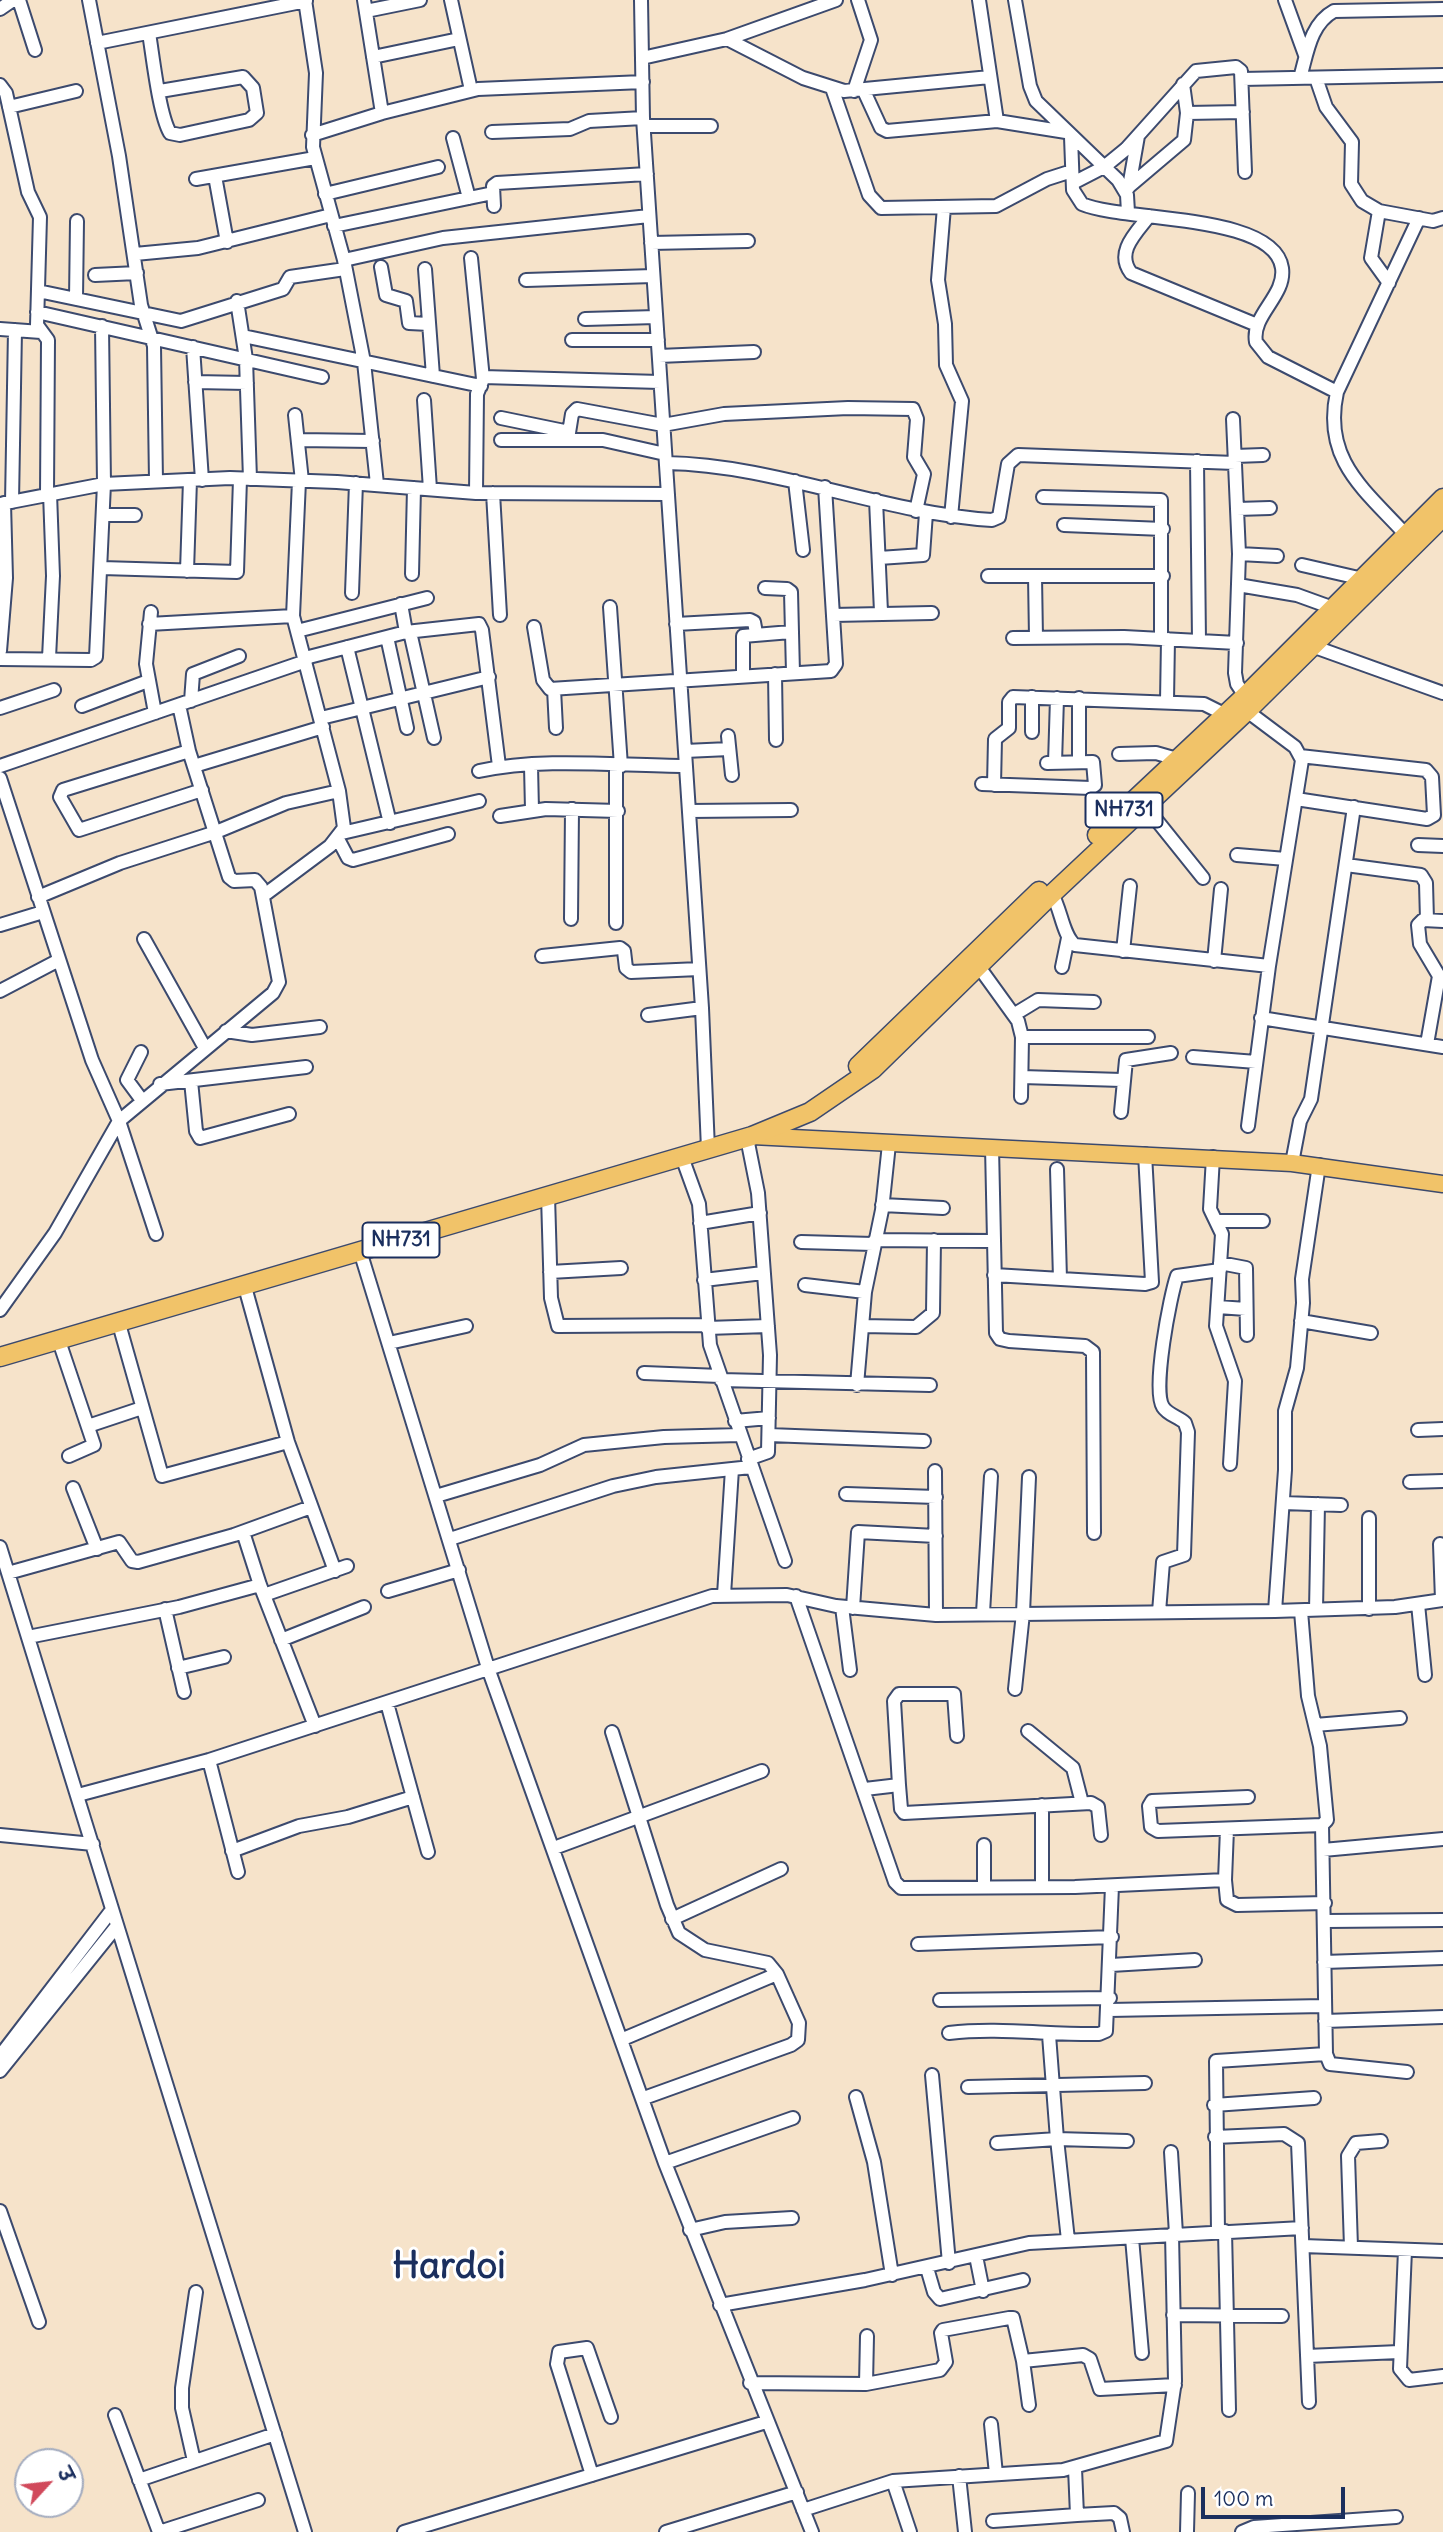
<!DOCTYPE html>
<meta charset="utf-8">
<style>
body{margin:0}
#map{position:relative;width:1443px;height:2532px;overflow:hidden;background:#f6e3ca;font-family:Delius,"Playpen Sans Deva",sans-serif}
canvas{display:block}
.north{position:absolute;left:14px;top:2448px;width:70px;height:70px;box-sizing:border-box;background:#fff;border:2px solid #a4acbf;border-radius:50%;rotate:63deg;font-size:19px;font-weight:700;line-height:28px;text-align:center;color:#1b2f5e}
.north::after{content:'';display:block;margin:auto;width:24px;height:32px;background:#d1495b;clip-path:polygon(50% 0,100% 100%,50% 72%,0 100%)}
.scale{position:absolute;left:1201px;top:2487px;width:144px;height:32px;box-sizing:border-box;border:4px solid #1b2f5e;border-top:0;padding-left:9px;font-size:21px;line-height:24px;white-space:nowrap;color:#1b2f5e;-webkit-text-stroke:5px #fff;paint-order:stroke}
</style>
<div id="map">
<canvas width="1443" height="2532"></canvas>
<div class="north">उ</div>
<div class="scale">100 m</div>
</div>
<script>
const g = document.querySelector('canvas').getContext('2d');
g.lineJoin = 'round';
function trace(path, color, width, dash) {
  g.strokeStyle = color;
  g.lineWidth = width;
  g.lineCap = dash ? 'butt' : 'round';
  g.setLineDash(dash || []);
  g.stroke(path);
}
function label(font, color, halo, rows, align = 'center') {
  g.font = font + ' Delius,sans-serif';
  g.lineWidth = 6;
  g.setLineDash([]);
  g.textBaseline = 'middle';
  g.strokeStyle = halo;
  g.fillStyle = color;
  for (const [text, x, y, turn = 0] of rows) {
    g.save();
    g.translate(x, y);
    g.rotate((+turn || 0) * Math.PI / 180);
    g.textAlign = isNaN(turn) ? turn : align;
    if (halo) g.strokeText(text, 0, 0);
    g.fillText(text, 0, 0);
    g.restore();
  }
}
const minor = new Path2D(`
 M19,0L35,50
 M89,0L119,156L141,305L154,346L156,481
 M305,0L316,73L313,147L344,260L364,362L377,484
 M364,0L382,113
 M451,0L471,90
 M641,0L643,118L702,1008L708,1149
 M979,0L997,121
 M1015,0L1030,86L1036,101L1118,180L1127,195L1128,212
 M1285,0L1305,55
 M0,9L13,0
 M366,11L420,0
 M149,33C153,57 159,114 170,133L180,135L249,120L257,113L253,88L243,77L160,91
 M727,39L803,78L844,91L990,77
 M97,43L306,1
 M373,57L459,39
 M642,58L727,39L836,0
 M1300,78C1307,54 1310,24 1334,11L1443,9
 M1316,78L1326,107L1352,142L1351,184L1362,201L1379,211L1433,221L1443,218
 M1242,79L1443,75
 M0,85L6,93L28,192L40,217L37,325L48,340L47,494
 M832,88L869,195L881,208L996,206L1047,179L1072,171
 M854,91L871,40L858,0
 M864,91L881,128L887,131L997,121L1066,132
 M9,107L76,91
 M1187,113L1243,112
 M644,126H711
 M492,132L570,129L589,121L643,118
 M312,135L382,113L478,89L643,82
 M1071,137L1073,190L1082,204C1124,222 1274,213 1282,268C1286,296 1251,315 1256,342L1268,357L1337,392
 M453,138L469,198
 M215,176L227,242
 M196,179L315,158
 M1073,183L1104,167L1126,149L1196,71L1236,67L1241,71L1245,172
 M1129,187L1138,136
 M1125,190L1184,140L1187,113L1183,84
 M325,194L438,167
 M494,206L493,186L497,183L647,174
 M944,207L938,280L945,324L946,365L962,401L951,517
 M1379,211L1371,258L1389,283
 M1149,216C1136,233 1115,252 1131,273L1257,325
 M334,226L493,193
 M651,243L748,241
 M135,254L198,248L331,215
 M471,258L483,379L477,394L476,493
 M344,260L443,238L649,216
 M381,267L386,295L406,301L409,323L429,324
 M425,269L433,376
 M95,275L137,273
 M526,280L653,276
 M38,291L181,321L283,289L290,277L345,269
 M76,299L77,221
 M237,301L246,359L250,479
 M37,312L322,377
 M585,319L656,317
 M0,329L41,332
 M243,336L481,386
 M572,340H658
 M193,347L202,480
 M659,356L754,352
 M483,377L660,382
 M195,382L247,383
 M424,400L430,489
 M295,415L302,481
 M501,418L569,432
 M1233,419L1239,554L1235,673L1237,684L1245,696
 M568,439L572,414L577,409L663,425L724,414L848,408L913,409L917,419L914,457L924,474L916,511
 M298,440L373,441
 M501,440H603L665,454
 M1235,456L1263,455
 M1197,461L1199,641
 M666,463C777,465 881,513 992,520L999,517L1008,464L1018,455L1235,463
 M795,481L803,550
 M493,493L500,615
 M1043,497L1161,500V639
 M876,500L881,612
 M12,502L15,330
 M0,504L104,484L230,478L337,482L476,493L668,494
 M1237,509L1270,508
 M103,515H135
 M1064,525L1163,529
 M1406,535C1365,490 1322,460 1337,392L1419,218
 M1239,554L1277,556
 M879,558L923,555L926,513
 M1302,565L1363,579
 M102,568L237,572L240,479
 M187,571L190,480
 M412,574L414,488
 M988,576H1163
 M1035,576L1036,638
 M1238,585L1297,595L1333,608
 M765,588L787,589L791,592L793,673
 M352,593L356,483
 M401,604L406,632
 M610,607L621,766
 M151,612L146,664L155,713
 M833,615L932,613
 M149,624L293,616
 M676,624L750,620L754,622L756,633
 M534,627L543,680L550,689L831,671L836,664L825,487
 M297,631L427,598
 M410,632L434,738
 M387,637L407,728
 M1013,638L1124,637L1237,643
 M1312,646L1443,693
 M347,647L390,823
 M0,651L6,578L4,503
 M49,658L53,576L50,493
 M305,658L406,632L479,624L482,630L499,766
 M0,659L91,660L96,657L104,484L102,326
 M775,674L776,740
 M743,676V636L791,632
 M554,689L556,728
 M1032,697V732
 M191,701L193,674L239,656
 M1167,701L1168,639
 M82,706L148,681
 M0,708L54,690
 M1247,711L1295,747L1302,760L1269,966L1248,1126
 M321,718L489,677
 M728,736L732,775
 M189,751L63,790L60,797L79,830L202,790
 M685,751L729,749
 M1119,754L1156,753L1177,759
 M1079,762V698
 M1055,763L1057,698
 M0,766L306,661
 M194,766L323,727
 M531,766L532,810
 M616,766V923
 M479,771C545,757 618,766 686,766
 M0,778L92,1060L119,1121L156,1234
 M982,784L1091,788L1095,785L1093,762L1047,763
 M994,785L995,739L1009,728V702L1013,697L1204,704L1230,717
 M1296,799L1427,819L1434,815L1432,777L1426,770L1300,756
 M1146,807L1203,878
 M689,811L791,810
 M500,816L546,809L618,811
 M342,833L479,801
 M338,839L348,858L353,860L448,834
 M1418,845L1443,846
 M1237,855L1286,859
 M1346,865L1421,875L1426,883L1427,920
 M1052,894C1061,909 1063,936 1075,945L1269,966
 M263,896L330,846L344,828L339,791L293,616L299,481
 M38,897L120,863L216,832L286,803L339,791
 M571,919L572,809
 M0,925L43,912
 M144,939L205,1048
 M1123,951L1130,886
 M542,956L620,948L624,951L626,968L631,972L699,969
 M1214,961L1221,889
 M979,967L1018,1021L1022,1037L1021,1097
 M1062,967L1068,938
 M0,991L59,960
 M1015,1014L1038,1000L1094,1002
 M648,1015L702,1008
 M1261,1018L1443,1047
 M226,1031L252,1035L320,1027
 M1022,1037H1148
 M1427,1044L1439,976L1420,944L1418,925L1423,920L1443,921
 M141,1052L127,1080L141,1099
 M1193,1057L1256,1062
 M1022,1077L1122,1080
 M191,1081L196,1131L200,1138L289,1114
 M160,1084L306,1067
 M1121,1112L1126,1060L1171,1053
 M747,1138L758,1193L770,1355L768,1452L748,1459
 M992,1147L996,1333L1000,1339L1009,1341L1085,1346L1093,1352L1094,1533
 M682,1157L699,1204L710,1345L785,1561
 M1213,1157L1210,1209L1222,1234L1216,1326L1235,1381L1230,1464
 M1292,1163L1300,1121L1311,1099L1354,807
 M1057,1169L1060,1279
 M548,1196L551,1298L558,1326L707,1325
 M882,1205L943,1208
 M1217,1221H1263
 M700,1223L760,1213
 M875,1240L994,1241
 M801,1242L873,1244
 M360,1251L489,1671L665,2163L812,2532
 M1220,1263L1246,1268L1247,1335
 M550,1272L621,1268
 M994,1275L1145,1284L1152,1282L1145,1154
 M704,1280L763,1273
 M805,1285L865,1292
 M245,1287L288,1442L335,1571
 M1218,1307L1246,1309
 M0,1310L55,1233L119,1121L273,993L279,982L261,887L255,880L234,881L229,877L189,751L179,705
 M1301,1321L1371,1333
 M119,1324L162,1476L288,1442
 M862,1326L916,1327L933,1313L934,1240
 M707,1328L768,1326
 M59,1341L94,1445L69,1456
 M389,1343L466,1326
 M644,1373L720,1376
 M721,1380L930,1385
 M857,1385L865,1292L882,1210L889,1144
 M735,1421L769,1418
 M88,1426L142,1408
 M1418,1430L1443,1429
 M769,1435L924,1441
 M935,1471L936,1615
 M1410,1482L1443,1481
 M73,1488L97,1549
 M846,1494L936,1497
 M436,1496L540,1465L584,1445L664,1437L740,1435
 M1283,1503L1341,1505
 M1369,1518V1609
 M243,1532L260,1585L315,1726
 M450,1539L613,1486L656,1477L751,1467
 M1440,1544L1442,1600
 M0,1547L305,2532
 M8,1573L119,1542L132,1561L138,1562L234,1535L311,1507
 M388,1591L459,1570
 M264,1595L347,1566
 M724,1595L732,1469
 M796,1596L895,1882L901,1888L1075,1887L1225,1880L1227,1900L1237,1905L1325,1903
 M1418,1604L1425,1675
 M842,1607L850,1670
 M853,1608L858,1532L936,1536
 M165,1609L184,1692
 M1316,1610L1318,1504
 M1275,1611L1285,1470V1411L1297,1368L1303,1303L1302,1279L1319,1165
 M1159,1612L1163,1562L1184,1555L1188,1432L1185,1423C1179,1417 1168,1415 1163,1407C1152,1390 1170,1296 1177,1276L1220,1270
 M983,1613L991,1476
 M28,1637L179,1607L260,1585
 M281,1640L364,1607
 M178,1668L224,1657
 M1015,1689L1023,1613L1029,1477
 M387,1703L428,1852
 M1315,1725L1400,1718
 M1028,1731L1073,1768L1082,1803
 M612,1732L667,1905L679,1933L705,1950L768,1963L777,1974L799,2023L798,2040L791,2045L644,2098
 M209,1760L238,1872
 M899,1785L901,1809L904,1813L1091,1803L1098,1807L1101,1835
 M865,1789L899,1785L894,1701L899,1694H954L957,1736
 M78,1795L209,1760L712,1596L787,1595L836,1606L936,1615L1275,1611L1395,1607L1443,1600
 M1248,1797L1152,1801L1149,1806L1151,1827L1158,1831L1322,1825
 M1042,1805V1887
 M0,1835L93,1844
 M554,1848L762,1771
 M1323,1850L1443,1839
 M232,1851L299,1826L348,1817L413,1797
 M1225,1880L1227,1829
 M984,1887V1845
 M672,1919L781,1869
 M1326,1921L1443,1920
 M918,1944L1112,1937
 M1324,1962L1443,1958
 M1111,1965L1195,1960
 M940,2000L1110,1998
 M1109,2010L1324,2006
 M1325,2021L1443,2017
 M949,2033C998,2027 1049,2035 1099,2034L1106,2031L1112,1886
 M1049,2035L1057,2139L1127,2141
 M623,2039L777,1974
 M1326,2054L1330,2064L1407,2072
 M0,2056L111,1911
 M0,2071L116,1927
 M932,2075L949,2263
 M968,2087L1145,2083
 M856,2097L874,2162L892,2275
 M1214,2105L1314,2098
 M1215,2137L1284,2134L1298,2143L1309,2402
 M997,2143L1057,2139L1068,2240
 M1171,2152L1176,2234
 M665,2163L793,2118
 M0,2211L39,2322
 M690,2230L725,2222L792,2218
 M1225,2231L1229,2410
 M1218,2232L1216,2061L1326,2054L1322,1825L1327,1820L1320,1746L1308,1696L1301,1611
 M1132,2238L1142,2353
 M1303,2246L1443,2251
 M1351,2247L1348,2156L1356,2143L1381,2141
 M1405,2250L1400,2369L1409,2380L1443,2376
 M976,2256L983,2291
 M927,2268L934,2292L940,2299L1023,2280
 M720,2305L865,2280L1029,2243L1302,2228
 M1173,2315L1282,2316
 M1307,2356L1399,2352
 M1023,2361L1029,2405
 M750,2383L866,2384L940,2370L946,2362L941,2333L943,2330L1009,2318H1013L1023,2361L1083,2355L1090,2359L1100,2389L1175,2385
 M866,2384L867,2336
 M115,2415L159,2532
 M991,2424L996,2474
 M194,2461L182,2408V2388L196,2292
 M592,2475L557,2364L559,2352L587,2348L611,2417
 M959,2476L965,2532
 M139,2480L275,2434
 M893,2481L910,2532
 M803,2510L893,2481L1063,2470L1166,2441L1175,2381L1172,2234
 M1077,2515L1114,2513L1120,2518L1123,2532
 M993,2521L1077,2515L1075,2468
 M159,2532L258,2500
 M404,2532L766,2422
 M666,2532L797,2492
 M1187,2532L1188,2493
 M1242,2532L1254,2527L1396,2517`);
const major = new Path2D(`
 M752,1136L1292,1163L1443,1184`);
const highway = new Path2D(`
 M1097,835L1245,696L1443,498
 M858,1066L1039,891
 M0,1357L752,1136L810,1112L873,1069L1052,894L1247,711L1443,517`);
trace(minor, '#3c4a6e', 16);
trace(major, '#3c4a6e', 19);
trace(highway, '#3c4a6e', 21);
trace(minor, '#fff', 12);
trace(major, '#f1c369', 16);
trace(highway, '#f1c369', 18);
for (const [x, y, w] of [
 [1124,810,77],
 [401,1240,77]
]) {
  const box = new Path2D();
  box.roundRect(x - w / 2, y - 17.5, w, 35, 5);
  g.fillStyle = '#fff';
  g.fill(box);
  trace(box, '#1b2f5e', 2);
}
label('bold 21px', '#1b2f5e', null, [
 ["NH731",1124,810],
 ["NH731",401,1240]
]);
label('bold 37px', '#1b2f5e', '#fff', [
 ["Hardoi",449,2267]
]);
</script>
